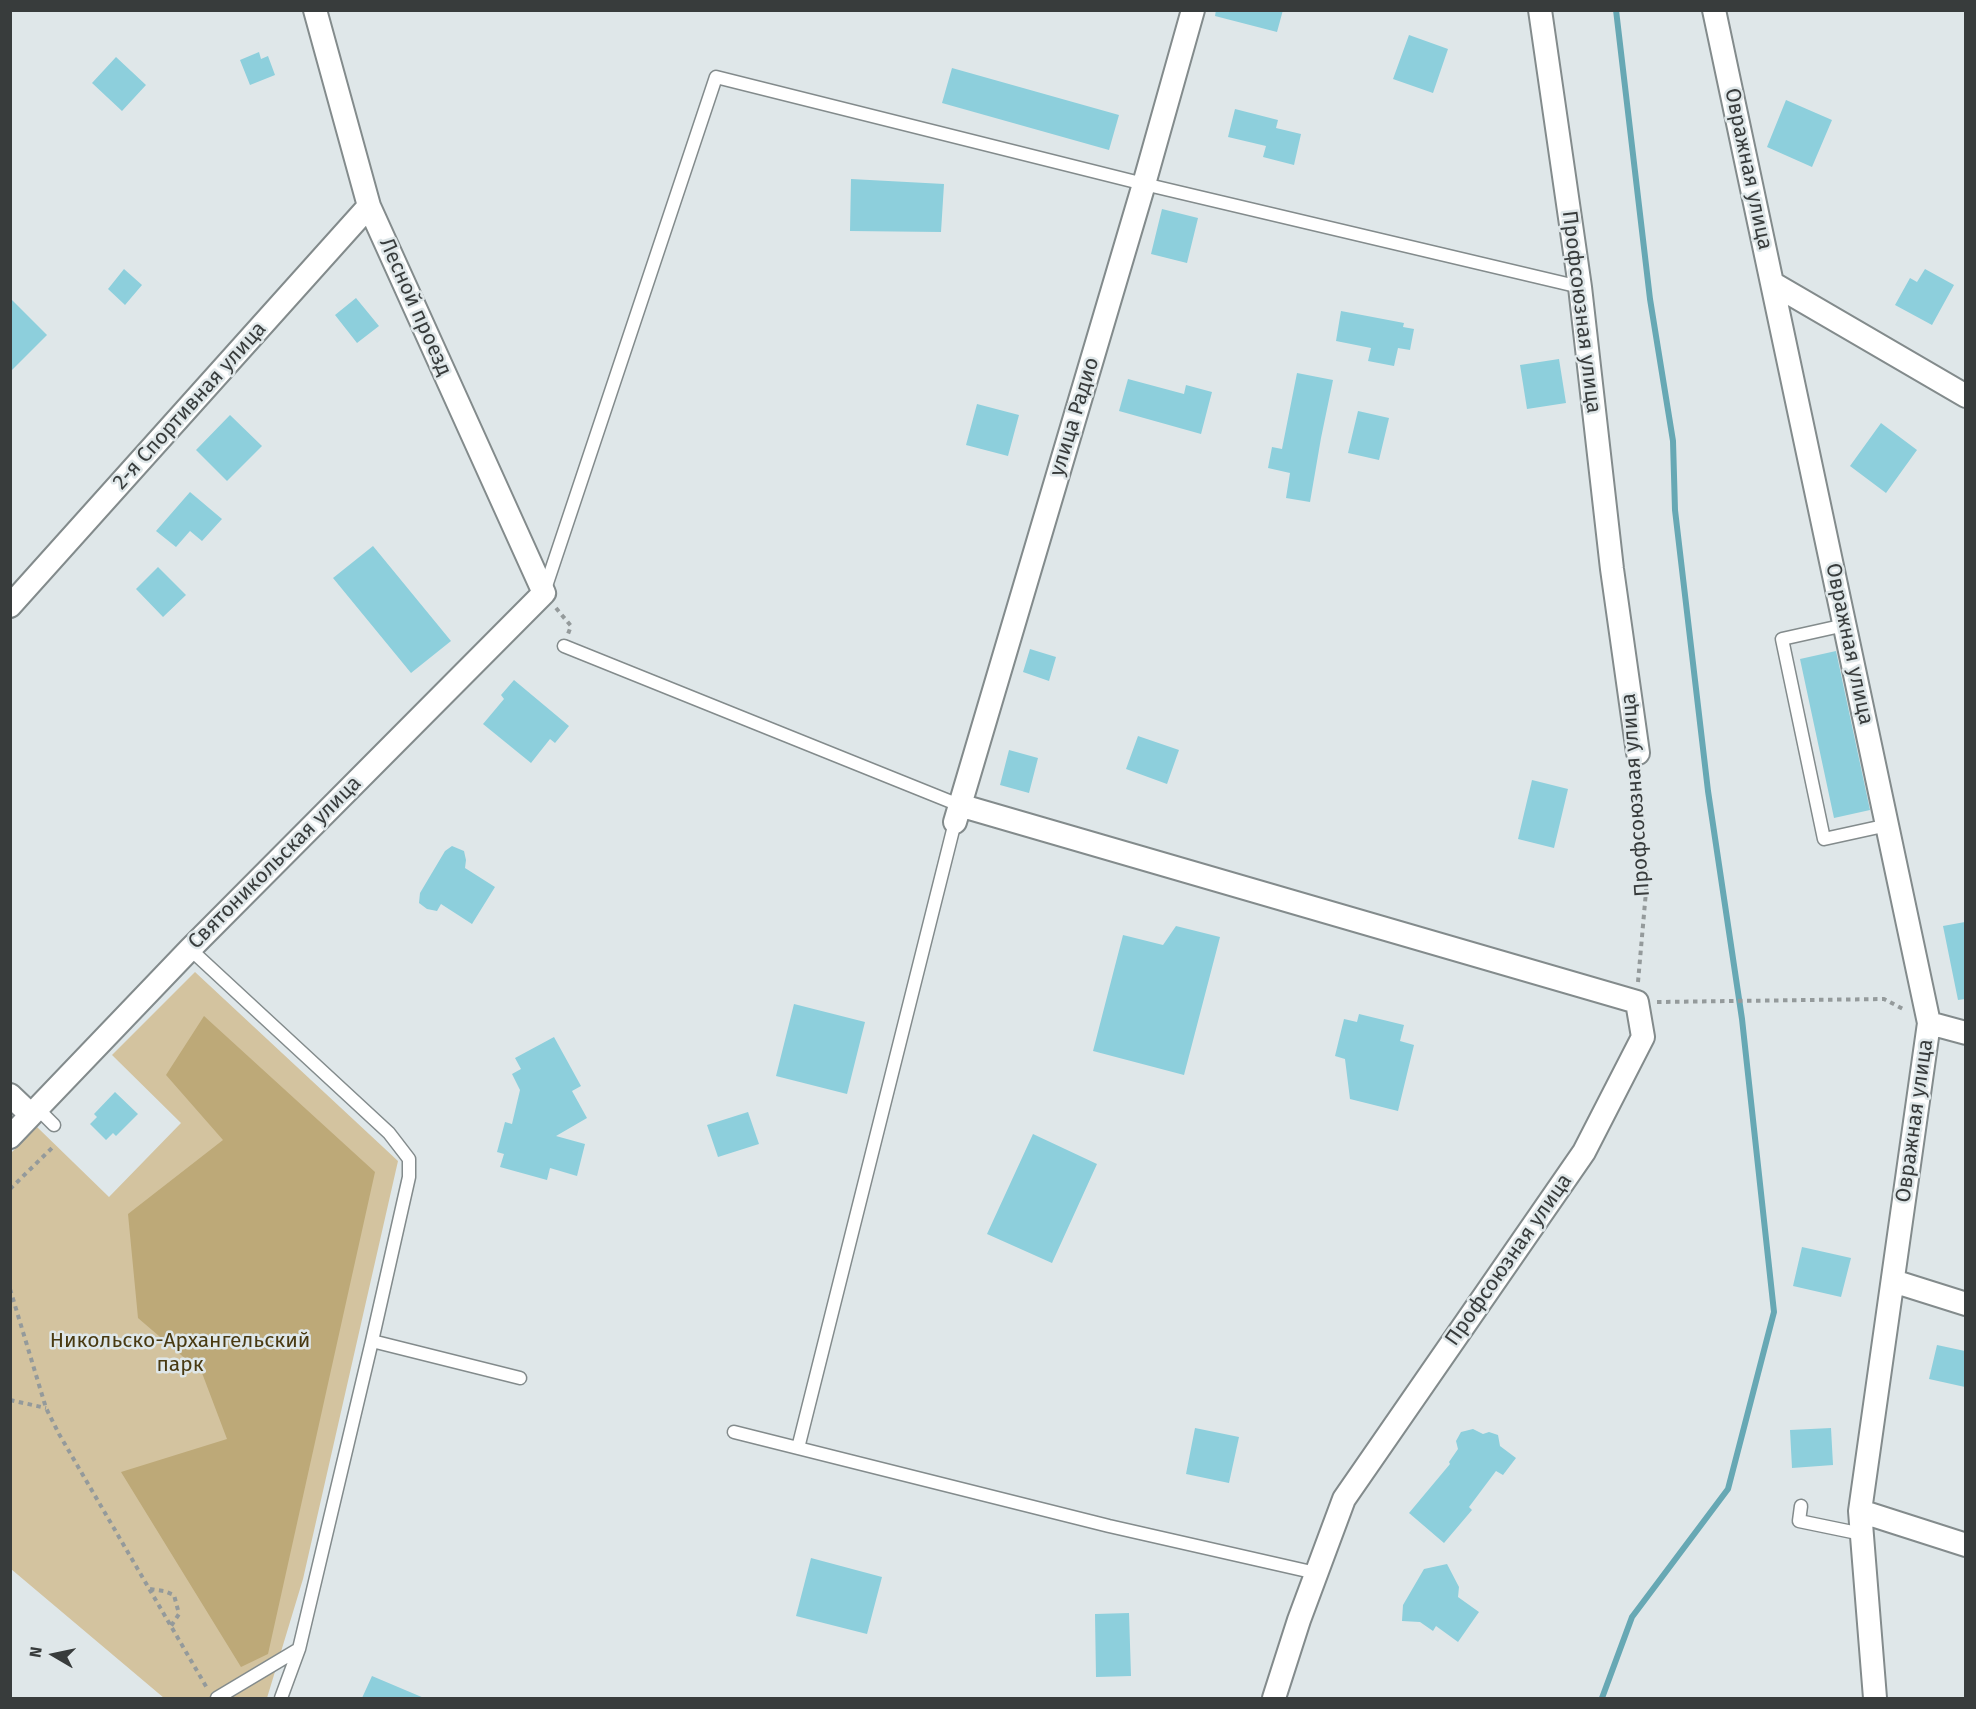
<!DOCTYPE html>
<meta charset="utf-8">
<style>
body{margin:0}
#map{position:relative;width:1976px;height:1709px;overflow:hidden;background:#dfe7e9;font-family:"Fira Sans",sans-serif}
canvas{display:block}
.frame{position:absolute;inset:0;border:12px solid #383c3c;pointer-events:none}
.north{position:absolute;left:24px;top:1625px;width:60px;height:60px;-webkit-text-stroke:4px #dfe7e9;paint-order:stroke;rotate:279deg;font-size:16px;font-weight:700;line-height:24px;text-align:center;color:#383c3c}
.north::after{content:'';display:block;margin:auto;width:21px;height:27px;background:#383c3c;clip-path:polygon(50% 0,100% 100%,50% 72%,0 100%)}
</style>
<div id="map">
<canvas width="1976" height="1709"></canvas>
<div class="frame"></div>
<div class="north">N</div>
</div>
<script>
const g = document.querySelector('canvas').getContext('2d');
g.lineJoin = 'round';
function fill(path, color) {
  g.fillStyle = color;
  g.fill(path, 'evenodd');
}
function trace(path, color, width, dash) {
  g.strokeStyle = color;
  g.lineWidth = width;
  g.lineCap = dash ? 'butt' : 'round';
  g.setLineDash(dash || []);
  g.stroke(path);
}
function label(font, color, halo, rows, align = 'center') {
  g.font = font + ' "Fira Sans",sans-serif';
  g.lineWidth = 5;
  g.setLineDash([]);
  g.textBaseline = 'middle';
  g.strokeStyle = halo;
  g.fillStyle = color;
  for (const [text, x, y, turn = 0] of rows) {
    g.save();
    g.translate(x, y);
    g.rotate((+turn || 0) * Math.PI / 180);
    g.textAlign = isNaN(turn) ? turn : align;
    if (halo) g.strokeText(text, 0, 0);
    g.fillText(text, 0, 0);
    g.restore();
  }
}
fill(new Path2D(`
 M195,972L398,1161L303,1579L267,1698H164L11,1569V1153L37,1127L109,1197L181,1123L112,1055Z`), '#d3c39f');
fill(new Path2D(`
 M204,1016L375,1172L268,1654L241,1667L121,1472L227,1439L202,1373L138,1318L128,1214L223,1140L166,1075Z`), '#bda978');
trace(new Path2D(`
 M1602,1698L1632,1617L1728,1489L1774,1312L1742,1019L1708,791L1675,510L1673,441L1650,299L1616,10`), '#67a8b4', 6);
fill(new Path2D(`
 M1216,10H1283L1277,32L1215,16Z
 M1409,35L1448,49L1433,93L1393,79Z
 M259,52L261,59L268,56L275,75L250,85L240,60Z
 M116,57L146,85L122,111L92,83Z
 M952,68L1119,115L1109,150L942,103Z
 M1786,100L1832,120L1812,167L1767,147Z
 M1235,109L1278,120L1276,128L1301,134L1294,165L1263,157L1266,146L1228,137Z
 M851,179L944,184L941,232L850,231Z
 M1162,209L1198,218L1187,263L1151,254Z
 M124,269L142,285L125,305L108,289Z
 M1925,269L1954,285L1932,325L1895,305L1910,278L1917,282Z
 M10,298L47,335L10,372Z
 M356,298L379,326L357,343L335,315Z
 M1341,311L1404,323L1403,327L1414,329L1410,350L1398,348L1394,366L1368,361L1371,348L1336,341Z
 M1559,359L1566,403L1527,409L1520,365Z
 M1297,373L1333,380L1321,438L1310,502L1286,498L1290,473L1268,468L1272,447L1282,449Z
 M1128,379L1184,394L1186,385L1212,392L1201,434L1119,411Z
 M977,404L1019,415L1008,456L966,445Z
 M1358,411L1389,418L1379,460L1348,453Z
 M230,415L262,446L227,481L196,450Z
 M1881,423L1917,450L1886,493L1850,466Z
 M190,492L222,519L202,541L190,531L176,547L156,531Z
 M373,546L451,641L411,673L333,578Z
 M158,567L186,595L163,617L136,589Z
 M1030,649L1056,657L1049,681L1023,672Z
 M1836,651L1870,810L1834,818L1800,659Z
 M514,680L569,726L555,743L550,739L531,763L483,724L504,699L501,695Z
 M1138,736L1179,750L1167,784L1126,769Z
 M1009,750L1038,758L1029,793L1000,785Z
 M1532,780L1568,789L1554,848L1518,839Z
 M452,846L464,851L466,860L465,868L495,887L472,924L441,904L437,911L427,909L419,903L420,893L445,851Z
 M1965,922V999L1958,1000L1943,926Z
 M1176,926L1220,937L1184,1075L1093,1051L1123,935L1163,945Z
 M794,1004L865,1022L847,1094L776,1076Z
 M1359,1014L1404,1025L1400,1041L1414,1045L1398,1111L1350,1099L1345,1059L1335,1056L1344,1019L1357,1022Z
 M554,1037L581,1086L572,1091L587,1118L556,1136L585,1144L577,1176L550,1168L547,1180L500,1167L504,1154L497,1152L505,1122L512,1124L520,1090L512,1074L521,1069L515,1058Z
 M115,1092L138,1114L116,1136L113,1133L106,1140L90,1124L97,1117L94,1114Z
 M748,1112L759,1144L718,1157L707,1125Z
 M1033,1134L1097,1164L1052,1263L987,1234Z
 M1802,1247L1851,1258L1841,1297L1793,1286Z
 M1937,1345L1965,1351V1387L1929,1379Z
 M1195,1428L1239,1437L1229,1483L1186,1474Z
 M1831,1428L1833,1465L1792,1468L1790,1430Z
 M1473,1429L1483,1434L1489,1432L1498,1435L1500,1446L1516,1458L1503,1475L1496,1471L1469,1507L1472,1510L1444,1543L1409,1513L1450,1464L1449,1462L1458,1449L1456,1441L1461,1432Z
 M811,1558L882,1577L867,1634L796,1616Z
 M1447,1564L1459,1587L1458,1597L1479,1612L1458,1642L1436,1626L1433,1631L1420,1622L1402,1621L1403,1605L1424,1569Z
 M1129,1613L1131,1676L1096,1677L1095,1614Z
 M372,1676L424,1698H362Z`), '#8dcfdc');
const service = new Path2D(`
 M544,592L716,77L1144,184L1580,287
 M1845,625L1782,639L1824,839L1888,825
 M564,646L959,805
 M190,949L389,1133L409,1159V1177L372,1341L299,1649L281,1698
 M37,1108L54,1125
 M372,1341L520,1378
 M734,1432L1109,1526L1316,1573
 M798,1448L955,822
 M1801,1506L1799,1521L1862,1534
 M217,1698L299,1649`);
const minor = new Path2D(`
 M1540,10L1580,287L1612,569L1638,753
 M1714,10L1929,1023L1860,1511L1875,1698
 M1772,283L1966,396
 M10,606L369,206
 M959,805L1637,1002L1643,1037L1584,1152L1344,1499L1299,1620L1274,1698
 M955,822L1144,184L1193,10
 M1929,1023L1966,1033
 M10,1095L31,1115
 M10,1137L190,949L544,593L369,206L315,10
 M1893,1281L1966,1304
 M1860,1511L1966,1545`);
trace(service, '#838b8c', 15);
trace(minor, '#838b8c', 26);
trace(new Path2D(`
 M556,608L571,626L568,634
 M1638,982L1647,880L1639,772
 M1657,1002L1884,999L1905,1010
 M10,1189L55,1145
 M10,1289L46,1408L59,1434L207,1688
 M10,1400L46,1408
 M150,1589L164,1591L174,1595L179,1614L171,1626`), '#949a9b', 4, [4.5, 4.5]);
trace(service, '#fff', 12);
trace(minor, '#fff', 22);
label('21px', '#383c3c', '#dfe7e9', [
 ["Овражная улица",1748,169,78],
 ["Лесной проезд",415,307,66],
 ["Профсоюзная улица",1581,312,83],
 ["2-я Спортивная улица",190,406,-48],
 ["улица Радио",1075,417,-73],
 ["Овражная улица",1849,644,78],
 ["Профсоюзная улица",1636,795,-94],
 ["Святоникольская улица",275,863,-45],
 ["Овражная улица",1915,1121,-82],
 ["Профсоюзная улица",1509,1260,-55]
]);
label('21px', '#483911', '#dfe7e9', [
 ["Никольско-Архангельский",180,1341],
 ["парк",180,1365]
]);
</script>
